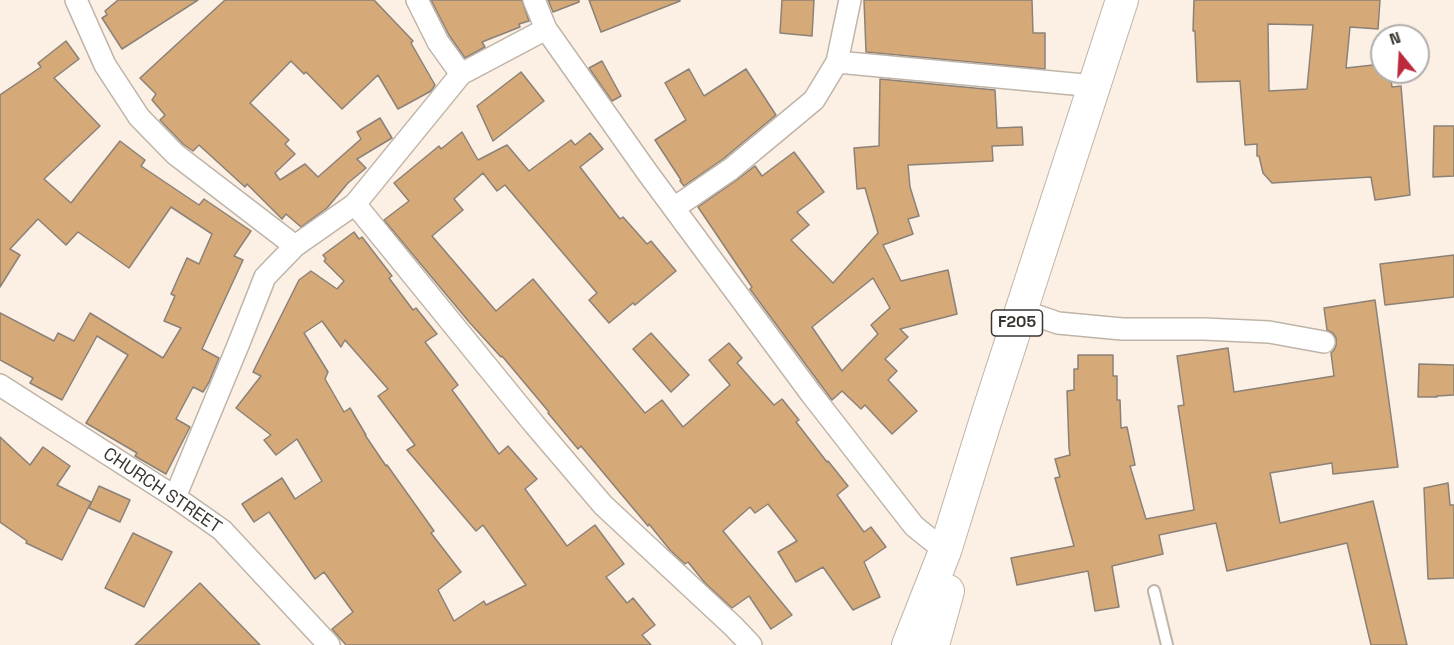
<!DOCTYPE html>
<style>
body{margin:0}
#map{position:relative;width:1454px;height:645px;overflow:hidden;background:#fcf0e4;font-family:"Space Grotesk",sans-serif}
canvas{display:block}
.north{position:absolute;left:1370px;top:24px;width:60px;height:60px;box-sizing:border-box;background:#fff;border:2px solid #b0aeac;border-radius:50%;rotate:342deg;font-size:16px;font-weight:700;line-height:24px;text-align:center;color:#3a3530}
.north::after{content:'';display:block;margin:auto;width:21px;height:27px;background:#bc2b3d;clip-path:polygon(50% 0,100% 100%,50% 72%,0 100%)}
</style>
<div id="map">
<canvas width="1454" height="645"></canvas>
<div class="north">N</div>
</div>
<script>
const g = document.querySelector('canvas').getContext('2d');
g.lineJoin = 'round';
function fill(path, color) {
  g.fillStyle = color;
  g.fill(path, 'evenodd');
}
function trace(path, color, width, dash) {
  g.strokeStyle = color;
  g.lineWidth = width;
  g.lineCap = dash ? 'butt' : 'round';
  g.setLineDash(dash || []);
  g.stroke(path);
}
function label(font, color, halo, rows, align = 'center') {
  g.font = font + ' "Space Grotesk",sans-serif';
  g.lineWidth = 6;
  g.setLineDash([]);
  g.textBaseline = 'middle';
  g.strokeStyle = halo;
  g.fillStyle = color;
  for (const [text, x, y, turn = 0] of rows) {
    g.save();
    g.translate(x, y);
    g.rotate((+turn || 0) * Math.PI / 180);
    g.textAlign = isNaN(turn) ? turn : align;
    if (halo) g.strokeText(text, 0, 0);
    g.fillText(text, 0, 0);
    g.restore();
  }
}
const building = new Path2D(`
 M118,0H198L122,49L102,18L107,15L105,11Z
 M225,0H374L413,41L411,43L435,85L431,91L398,109L378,75L342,109L306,72L304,74L291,61L250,103L289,140L285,144L295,154L275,173L280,180L305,164L318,177L361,139L357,132L380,118L392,138L357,159L366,168L348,183L327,208L301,227L286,214L282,219L247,184L245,187L199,145L193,151L183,144L160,120L165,115L152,100L156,94L140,78Z
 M431,0H522L529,21L519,24L520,27L482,42L485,47L465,58L449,35Z
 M548,0H579V2L553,12Z
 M589,0H680V1L601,32Z
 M782,0H814L812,36L780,33Z
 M864,0H1032L1033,33H1045V69L866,52Z
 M1194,0H1380L1378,29L1350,27L1346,68L1382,64V72H1390L1392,87L1401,86L1410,195L1375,200L1371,177L1272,183L1263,173L1259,156H1257V144L1245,145L1240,81L1197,82L1195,31H1193ZM1268,24L1313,25L1307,89L1269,91Z
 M66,41L79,59L54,78L100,126L44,179L71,203L120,141L145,160L141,166L199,205L204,199L251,231L234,256L243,260L202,349L219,358L209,382L203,392L193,387L176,419L190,427L166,474L135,456L137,453L86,423L128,355L97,336L62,400L30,383L33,378L0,360V313L54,341L58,333L74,341L90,313L163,358L181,328L164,321L175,296L171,294L187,258L199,264L212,234L171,207L129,268L78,232L66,245L38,219L10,249L20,255L0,287V95L41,67L38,63Z
 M602,61L621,96L612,101L589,68Z
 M689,69L704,96L746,69L776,115L723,159L684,186L680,181L681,180L655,140L686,120L665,83Z
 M521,72L544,101L493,141L477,106Z
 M880,79L995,90L997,128L1022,127L1023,145L992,146L993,161L908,165L910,187L919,216L908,219L913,234L883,245L901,281L948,270L957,314L900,329L908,337L885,359L897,371L888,380L917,411L892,434L865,405L861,409L842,391L832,400L750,289L752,287L698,207L738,179L755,166L762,176L794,152L824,192L797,212L809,225L791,240L833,283L878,233L865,188L857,189L854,148L879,146ZM873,278L890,308L871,325L878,334L842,371L812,327Z
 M1434,126H1454V176L1433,177Z
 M462,132L478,160L507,145L529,171L571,140L575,145L590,133L603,149L580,167L620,219L623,217L647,244L651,241L676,271L635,305L633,303L609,323L589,300L597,293L505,185L497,191L483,173L454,199L463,210L432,236L496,311L533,279L645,413L662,400L683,427L730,385L709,360L729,343L742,358L737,363L774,405L782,399L799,420L796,422L827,462L828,461L848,486L837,495L864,532L871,527L886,547L864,562L880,597L853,610L823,567L796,582L778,552L797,541L768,504L755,513L750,507L723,531L792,615L771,629L749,596L732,608L705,583L688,562L685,564L670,550L649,524L648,526L581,446L578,449L548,413L549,412L502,356L501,357L470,323L384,220L409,201L394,183L439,146L441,149Z
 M354,232L359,239L362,237L392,276L389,278L413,310L416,308L437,334L425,342L458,385L452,390L499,454L508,446L537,479L525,489L567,546L595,525L624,564L606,577L627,603L633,598L655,625L642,635L651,645H346L332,629L353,612L324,572L315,579L269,512L254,522L242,504L282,478L295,499L322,481L297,439L276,455L264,440L271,435L236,408L261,376L253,372L299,280L311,271L337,289L344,281L324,261L326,259L323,255ZM322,321L341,347L345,340L388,389L378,396L415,445L407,450L476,531L483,525L526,585L486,605L484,601L454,621L438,590L461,572L431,533L434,531L387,465L386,466L365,435H366L350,408L344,412L325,379L328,372L304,333Z
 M1454,255V297L1385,305L1380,264Z
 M1375,300L1398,467L1333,474L1332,463L1270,473L1280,523L1373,501L1407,645H1371L1347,543L1227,571L1216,523L1159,535L1163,554L1112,566L1119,607L1095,611L1088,571L1017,585L1011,558L1074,546L1055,478L1060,477L1055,459L1070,455L1069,448L1067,391L1074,390V369H1078V355H1113V376H1117V400H1120L1121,428L1127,427L1135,465L1130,466L1146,519L1194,510L1178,406L1184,405L1177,356L1228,348L1234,392L1334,376L1331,353L1334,350L1336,345V338L1333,333L1327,330L1324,308Z
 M651,333L689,375L671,392L633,349Z
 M1419,364L1454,365V395L1437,396V397H1418Z
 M0,437L30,465L43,447L70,466L57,485L91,502L62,560L26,543L27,541L0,522Z
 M1448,483L1450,505H1454V578L1428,579L1424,488Z
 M99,486L130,500L120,522L89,508Z
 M133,533L172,552L144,607L105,588Z
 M200,583L260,645H135Z`);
fill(building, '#d6a979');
trace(building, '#8c8177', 1.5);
const lane = new Path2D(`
 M1154,591L1167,645`);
const street = new Path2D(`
 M76,0L105,65L139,117L175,154L295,246
 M417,0L438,42L461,74
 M534,0L546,29L647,172L812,395L914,526L945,551
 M837,62L1095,86
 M355,204L534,424L603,505L734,627L751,645
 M674,208L731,169L814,100L837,62L850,0
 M1032,314L1058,323L1122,329H1204L1269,332L1324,342
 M0,385L175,497L222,530L329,645
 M175,497L239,343L265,277L295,246L355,204L461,74L546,29`);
const primary = new Path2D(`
 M908,645L945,551L986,419L1122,0
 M933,645L948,591`);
trace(lane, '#bfb4a8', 14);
trace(street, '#bfb4a8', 24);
trace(primary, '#bfb4a8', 34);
trace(lane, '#fff', 10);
trace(street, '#fff', 21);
trace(primary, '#fff', 32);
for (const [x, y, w] of [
 [1017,323,51]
]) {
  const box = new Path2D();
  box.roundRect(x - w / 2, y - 13, w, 26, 4.5);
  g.fillStyle = '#fff';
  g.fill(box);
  trace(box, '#3a3530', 1.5);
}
label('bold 16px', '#3a3530', null, [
 ["F205",1017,323]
]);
label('18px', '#3a3530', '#fff', [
 ["CHURCH STREET",162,491,34]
]);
</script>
